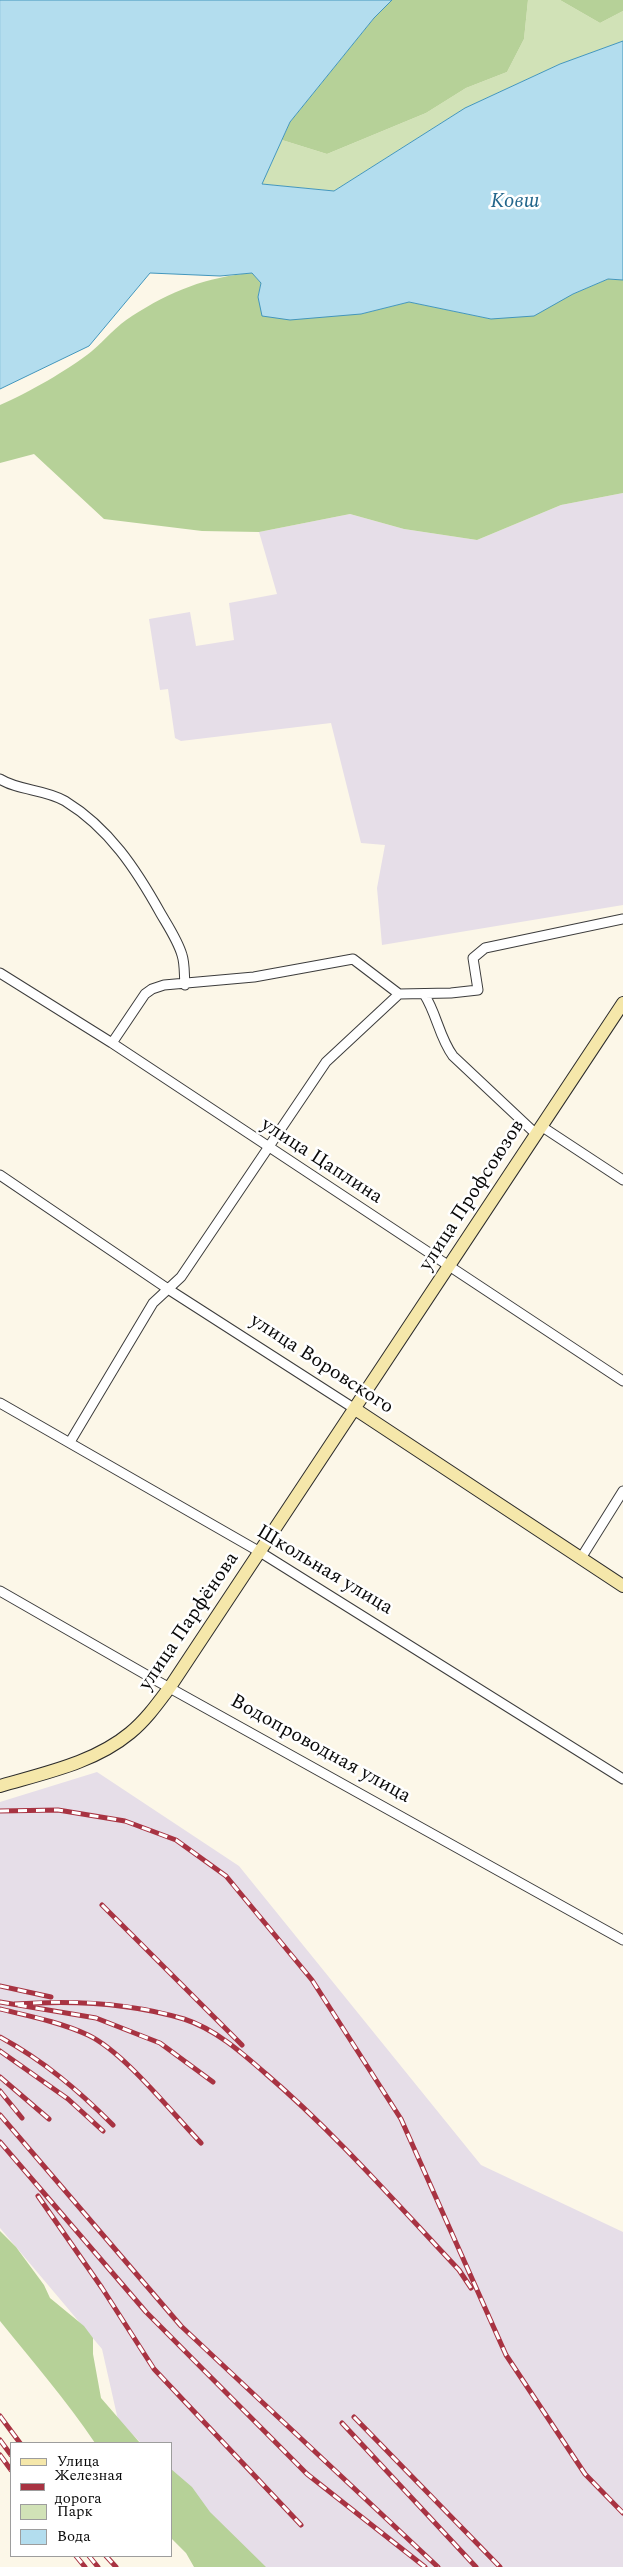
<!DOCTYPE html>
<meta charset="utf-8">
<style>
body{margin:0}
#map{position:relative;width:623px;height:2567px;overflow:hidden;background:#fcf7e8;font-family:Spectral,serif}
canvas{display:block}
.legend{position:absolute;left:10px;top:2442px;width:162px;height:115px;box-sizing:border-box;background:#fff;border:1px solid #9d9d9d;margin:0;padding:6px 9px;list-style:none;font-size:15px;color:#090909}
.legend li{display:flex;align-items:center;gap:10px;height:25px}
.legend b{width:25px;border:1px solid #9d9d9d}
</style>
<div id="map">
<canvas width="623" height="2567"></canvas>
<ul class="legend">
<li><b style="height:6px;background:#f5e7aa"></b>Улица</li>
<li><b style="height:6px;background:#a83342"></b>Железная дорога</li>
<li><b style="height:14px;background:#d1e2b7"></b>Парк</li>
<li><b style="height:14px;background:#b3ddee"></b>Вода</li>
</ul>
</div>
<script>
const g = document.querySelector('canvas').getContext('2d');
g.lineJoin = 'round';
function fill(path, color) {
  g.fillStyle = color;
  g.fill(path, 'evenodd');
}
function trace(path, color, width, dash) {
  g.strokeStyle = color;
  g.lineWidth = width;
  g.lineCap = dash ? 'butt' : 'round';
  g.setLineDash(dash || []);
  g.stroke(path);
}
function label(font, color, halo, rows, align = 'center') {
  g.font = font + ' Spectral,serif';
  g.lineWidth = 5;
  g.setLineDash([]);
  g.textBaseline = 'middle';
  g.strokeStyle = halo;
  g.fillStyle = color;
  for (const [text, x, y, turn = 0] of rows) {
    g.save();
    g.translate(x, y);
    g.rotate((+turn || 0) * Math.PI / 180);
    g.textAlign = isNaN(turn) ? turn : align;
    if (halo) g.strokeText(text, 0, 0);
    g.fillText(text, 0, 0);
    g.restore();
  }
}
fill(new Path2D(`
 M623,493V905L382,945L377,888L385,845L361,843L331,723L181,741L175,738L168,689L160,690L149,619L190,612L196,646L234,640L229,603L277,594L259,532L350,514L404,529L477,540L561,505Z
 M97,1772L239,1866L481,2165L623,2232V2567H261L171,2475V2443H141L118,2420L102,2349L0,2228V1802Z`), '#e6dee8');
fill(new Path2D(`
 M528,0H560L600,23L623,11V41L560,64L465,108L334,191L262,184L282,140L327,154L426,113L466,88L507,72L524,39Z`), '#d1e2b7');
fill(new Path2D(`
 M392,0H528L524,39L507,72L466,88L426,113L327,154L282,140L290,122L374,18Z
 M560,0H623V11L600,23Z
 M252,273L261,283L258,297L361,314L409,302L491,319L573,294L608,279L623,280V493L561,505L477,540L404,529L350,514L259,532L202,531L104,519L34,454L0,463V405C26,394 70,369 92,351C105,340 117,325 132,316C171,291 206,277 252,273Z
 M0,2231L16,2247L44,2285L50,2298L84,2326L93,2338V2354L101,2398L140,2443H95C66,2400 33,2362 0,2321Z
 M171,2469L192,2487L210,2512L266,2567H194L186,2553L171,2538Z`), '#b6d198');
const water = new Path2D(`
 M0,0H392L374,18L290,122L262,184L334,191L465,108L560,64L623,41V280L608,279L573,294L534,316L491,319L409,302L361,314L290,320L262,316L258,297L261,283L252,273L220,276L150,273L89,346L0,389Z`);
fill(water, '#b3ddee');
trace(water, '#4396bc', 1);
const minor = new Path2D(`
 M0,779C19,791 45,789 65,801C109,828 136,869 161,914C168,926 178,941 182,955C185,964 184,975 185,985
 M0,973L112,1043L623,1381
 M424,994C437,1014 439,1037 453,1056L536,1134
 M112,1043L145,994L152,989L164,985L254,977L353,959L399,994
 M541,1126L623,1180
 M0,1175L168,1289L355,1409
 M0,1403L260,1552L623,1779
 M70,1442L153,1303L181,1277L326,1062L399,994L451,993L478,990L473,958L485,948L623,919
 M581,1558L623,1491
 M0,1591L150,1677L623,1940`);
const secondary = new Path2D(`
 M355,1409L623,1586
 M0,1786C44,1773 94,1763 130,1733C146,1720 158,1703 170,1687L623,1003`);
trace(minor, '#3c3c3c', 11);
trace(secondary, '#2b2b2b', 14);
trace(minor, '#fff', 9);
trace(secondary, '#f5e7aa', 12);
const rail = new Path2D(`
 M0,1811L58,1810L125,1821L176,1840L226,1876L312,1980L401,2119L506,2355L585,2474L623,2513
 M102,1905L242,2045
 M0,1986L51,1997
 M0,2002L96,2018L160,2043L213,2082
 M15,2004C72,2000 128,2002 184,2019C215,2029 241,2052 265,2073C335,2133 396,2203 459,2270L471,2288
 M0,2009C29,2016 60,2022 88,2035C124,2052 172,2113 201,2143
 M0,2037C44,2061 78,2090 113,2125
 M0,2051L68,2099L103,2131
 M0,2077L49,2119
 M0,2091L22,2118
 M0,2115L181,2326L438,2567
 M0,2142L146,2312L307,2474L425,2567
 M38,2196L102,2288L154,2369L301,2525
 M0,2416L20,2443
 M354,2417L500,2567
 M342,2423L476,2567
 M0,2440L11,2455
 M0,2455L11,2470
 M76,2556L85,2567
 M89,2556L98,2567
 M106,2556L116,2567`);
trace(rail, '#a83342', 5);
trace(rail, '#fff', 3, [9]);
label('20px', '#090909', '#fff', [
 ["улица Цаплина",321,1162,33],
 ["улица Профсоюзов",473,1196,-57],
 ["улица Воровского",321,1365,33],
 ["Школьная улица",324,1571,31],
 ["улица Парфёнова",190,1622,-56],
 ["Водопроводная улица",320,1750,29]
]);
label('italic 21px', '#23668b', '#fff', [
 ["Ковш",515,203]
]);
</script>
